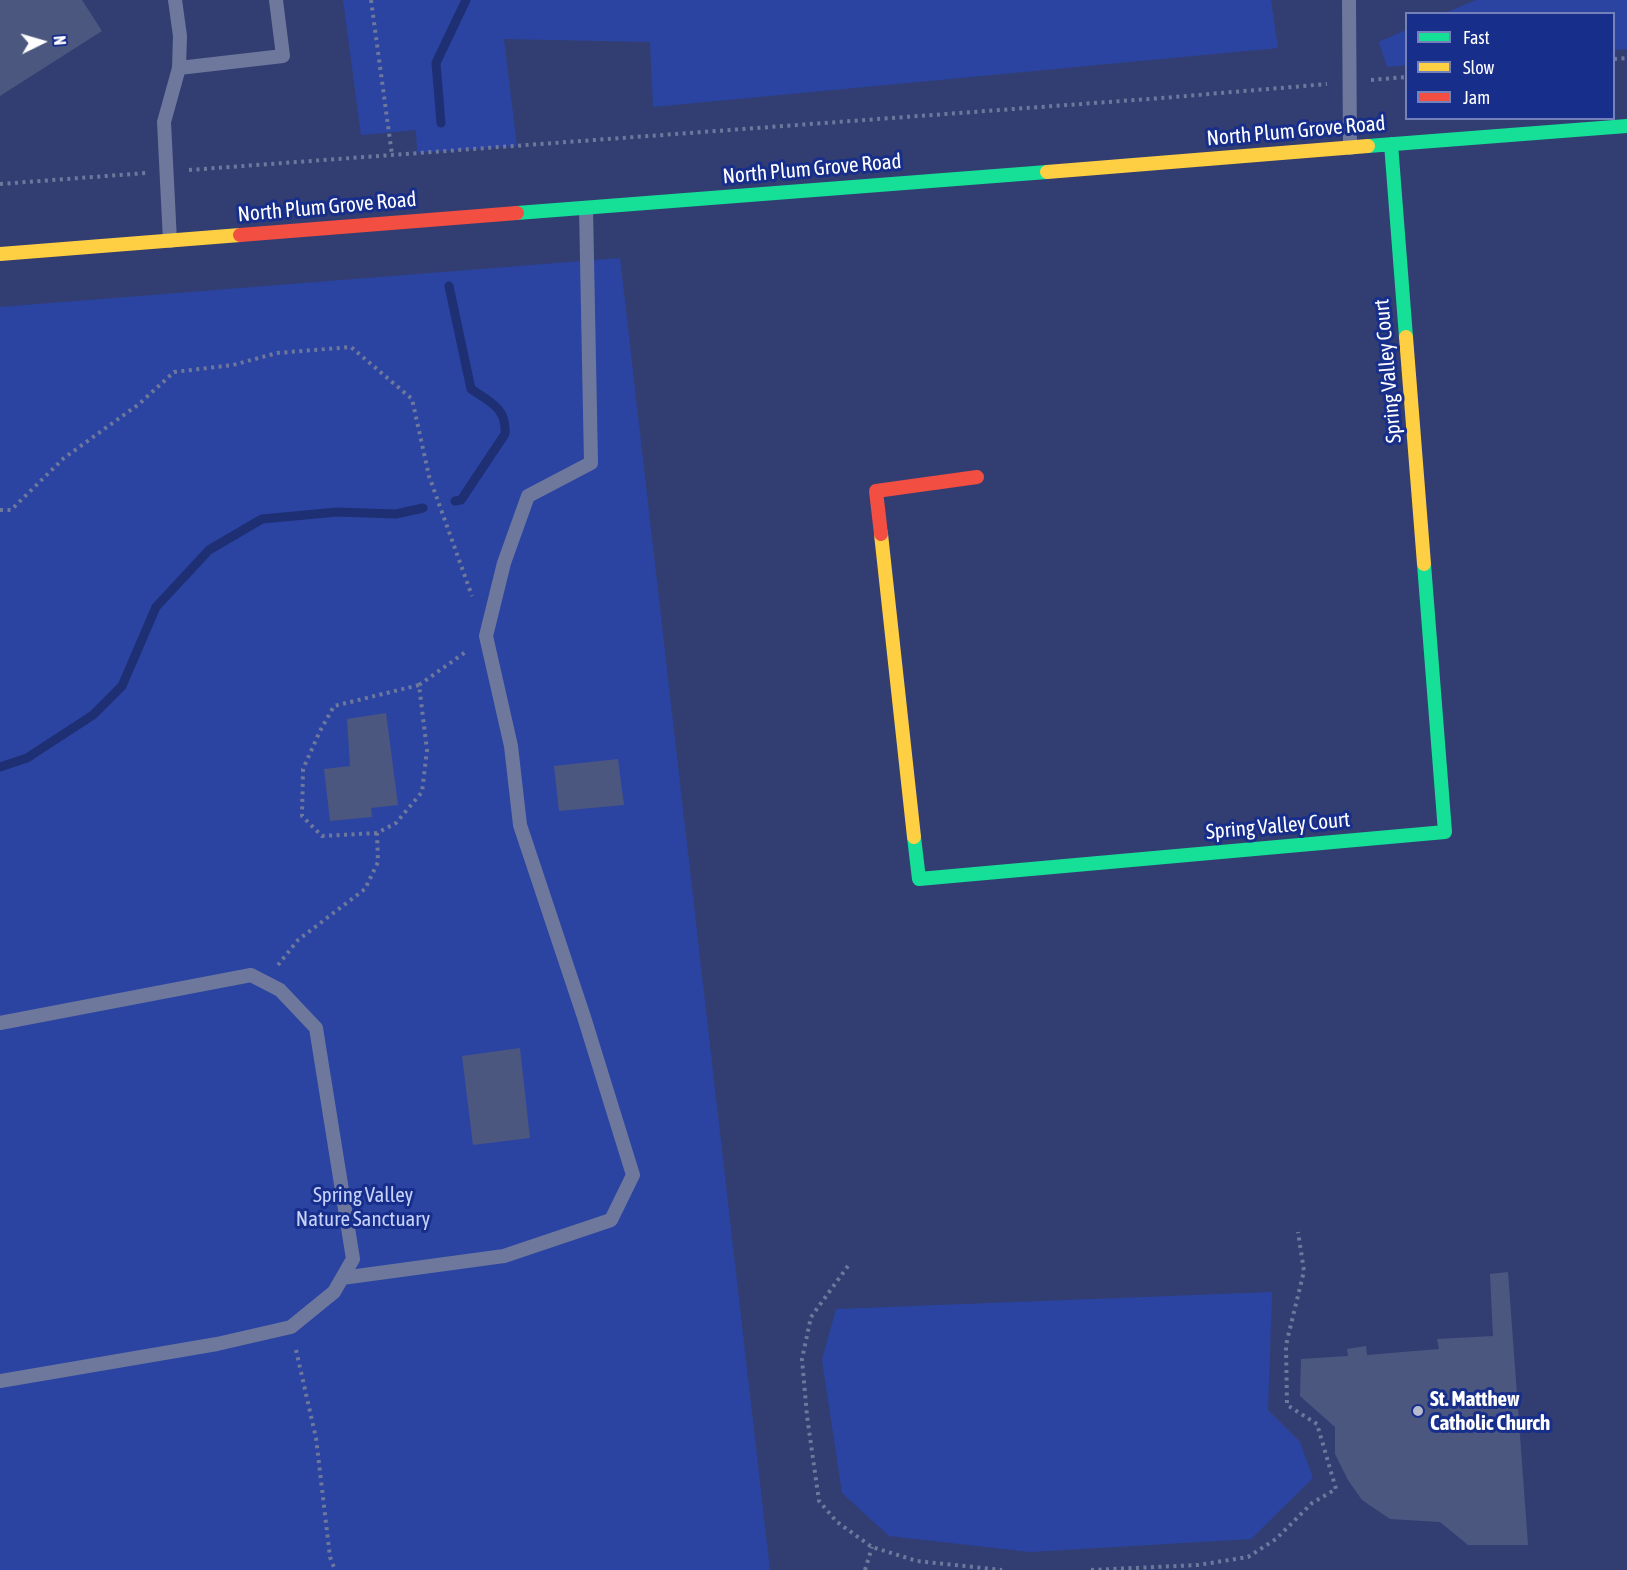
<!DOCTYPE html>
<style>
body{margin:0}
#map{position:relative;width:1627px;height:1570px;overflow:hidden;background:#323e71;font-family:"Asap Condensed",sans-serif}
canvas{display:block}
.legend{position:absolute;left:1405px;top:12px;width:210px;height:108px;box-sizing:border-box;background:#182e8b;border:2px solid #7482b9;margin:0;padding:8px 10px;list-style:none;font-size:18px;color:#fff}
.legend li{display:flex;align-items:center;gap:12px;height:30px}
.legend b{width:30px;border:2px solid #7482b9}
.north{position:absolute;left:12px;top:12px;width:60px;height:60px;-webkit-text-stroke:4px #182e8b;paint-order:stroke;rotate:85deg;font-size:16px;font-weight:700;line-height:24px;text-align:center;color:#fff}
.north::after{content:'';display:block;margin:auto;width:21px;height:27px;background:#fff;clip-path:polygon(50% 0,100% 100%,50% 72%,0 100%)}
</style>
<div id="map">
<canvas width="1627" height="1570"></canvas>
<ul class="legend">
<li><b style="height:8px;background:#16e098"></b>Fast</li>
<li><b style="height:8px;background:#ffcf43"></b>Slow</li>
<li><b style="height:8px;background:#f24e42"></b>Jam</li>
</ul>
<div class="north">N</div>
</div>
<script>
const g = document.querySelector('canvas').getContext('2d');
g.lineJoin = 'round';
function fill(path, color) {
  g.fillStyle = color;
  g.fill(path, 'evenodd');
}
function trace(path, color, width, dash) {
  g.strokeStyle = color;
  g.lineWidth = width;
  g.lineCap = dash ? 'butt' : 'round';
  g.setLineDash(dash || []);
  g.stroke(path);
}
function label(font, color, halo, rows, align = 'center') {
  g.font = font + ' "Asap Condensed",sans-serif';
  g.lineWidth = 6;
  g.setLineDash([]);
  g.textBaseline = 'middle';
  g.strokeStyle = halo;
  g.fillStyle = color;
  for (const [text, x, y, turn = 0] of rows) {
    g.save();
    g.translate(x, y);
    g.rotate((+turn || 0) * Math.PI / 180);
    g.textAlign = isNaN(turn) ? turn : align;
    if (halo) g.strokeText(text, 0, 0);
    g.fillText(text, 0, 0);
    g.restore();
  }
}
fill(new Path2D(`
 M343,0H1271L1278,48L653,107L650,42L504,39L517,146L417,153L416,130L361,135Z
 M1476,0H1627V49L1614,50V14L1445,13Z
 M1406,30V65L1387,67L1379,42Z
 M620,258L770,1570H0V307Z
 M1272,1292L1268,1410L1300,1442L1313,1478L1251,1539L1030,1552L889,1536L842,1493L822,1360L836,1309Z`), '#2b44a1');
trace(new Path2D(`
 M441,123L436,63L466,0
 M449,286L471,389C490,402 507,408 505,434L461,500L455,501
 M0,767L27,758L93,715L122,686L156,607L209,550L262,519L337,512L396,514L423,508`), '#1e2f73', 9);
fill(new Path2D(`
 M0,0H82L102,31L0,96Z
 M386,713L398,805L371,808L372,817L330,821L324,769L350,766L347,719Z
 M618,759L624,805L559,811L554,766Z
 M520,1048L530,1138L473,1145L462,1056Z
 M1508,1272L1528,1545H1468L1440,1522L1390,1519L1362,1500L1348,1480L1335,1454V1427L1300,1396L1301,1359L1348,1356L1347,1349L1366,1346L1367,1355L1439,1349L1437,1339L1493,1336L1490,1274Z`), '#4c5780');
trace(new Path2D(`
 M371,0L392,155
 M1614,59L1627,58
 M1371,80L1406,77
 M189,170L1162,98L1327,84
 M0,184L146,173
 M0,510H11L64,458L139,404L174,372L233,365L277,353L351,347L412,399L429,476L472,596
 M377,833L322,836L302,816L303,769L320,731L334,706L419,685
 M278,965L298,940L365,889L378,862L377,833L396,823L422,792L427,750L419,685L467,651
 M848,1266L811,1317L802,1359L807,1416L819,1501L837,1522L872,1547L917,1561L1002,1570
 M296,1350L316,1438L330,1557L335,1570
 M865,1570L872,1547
 M1091,1570L1198,1565L1248,1557L1276,1539L1312,1503L1336,1489L1317,1424L1287,1405L1286,1345L1304,1271L1298,1232`), '#6e789d', 4, [3, 4.5]);
trace(new Path2D(`
 M1349,0L1350,148
 M179,68L283,56L276,0
 M170,241L164,122L179,68L180,36L175,0
 M0,1023L251,975L280,990L316,1028L353,1259L334,1292L291,1327L217,1344L0,1381
 M342,1278L504,1256L611,1220L633,1175L584,1017L520,825L511,746L486,636L504,563L528,496L591,463L586,208`), '#6e789d', 14);
trace(new Path2D(`
 M1391,144L1406,337
 M1368,146L1627,126
 M517,213L1047,172
 M914,837L919,879L1445,832L1424,564`), '#16e098', 14);
trace(new Path2D(`
 M1047,172L1368,146
 M0,254L240,235
 M1406,337L1424,564
 M881,534L914,837`), '#ffcf43', 14);
trace(new Path2D(`
 M240,235L517,213
 M881,534L876,491L977,477`), '#f24e42', 14);
for (const [x, y, r, color] of [
 [1418,1411,6,"#b7bbcd"]
]) {
  const dot = new Path2D();
  dot.arc(x, y, r, 0, 2 * Math.PI);
  g.fillStyle = color;
  g.fill(dot);
  trace(dot, '#182e8b', 2);
}
label('21px', '#fff', '#182e8b', [
 ["North Plum Grove Road",1296,131,-5],
 ["North Plum Grove Road",812,169,-5],
 ["North Plum Grove Road",327,207,-5],
 ["Spring Valley Court",1388,371,-95],
 ["Spring Valley Court",1278,826,-5]
]);
label('21px', '#c7d2fa', '#182e8b', [
 ["Spring Valley",363,1195],
 ["Nature Sanctuary",363,1219]
]);
label('bold 21px', '#fff', '#182e8b', [
 ["St. Matthew",1430,1399],
 ["Catholic Church",1430,1423]
], 'left');
</script>
